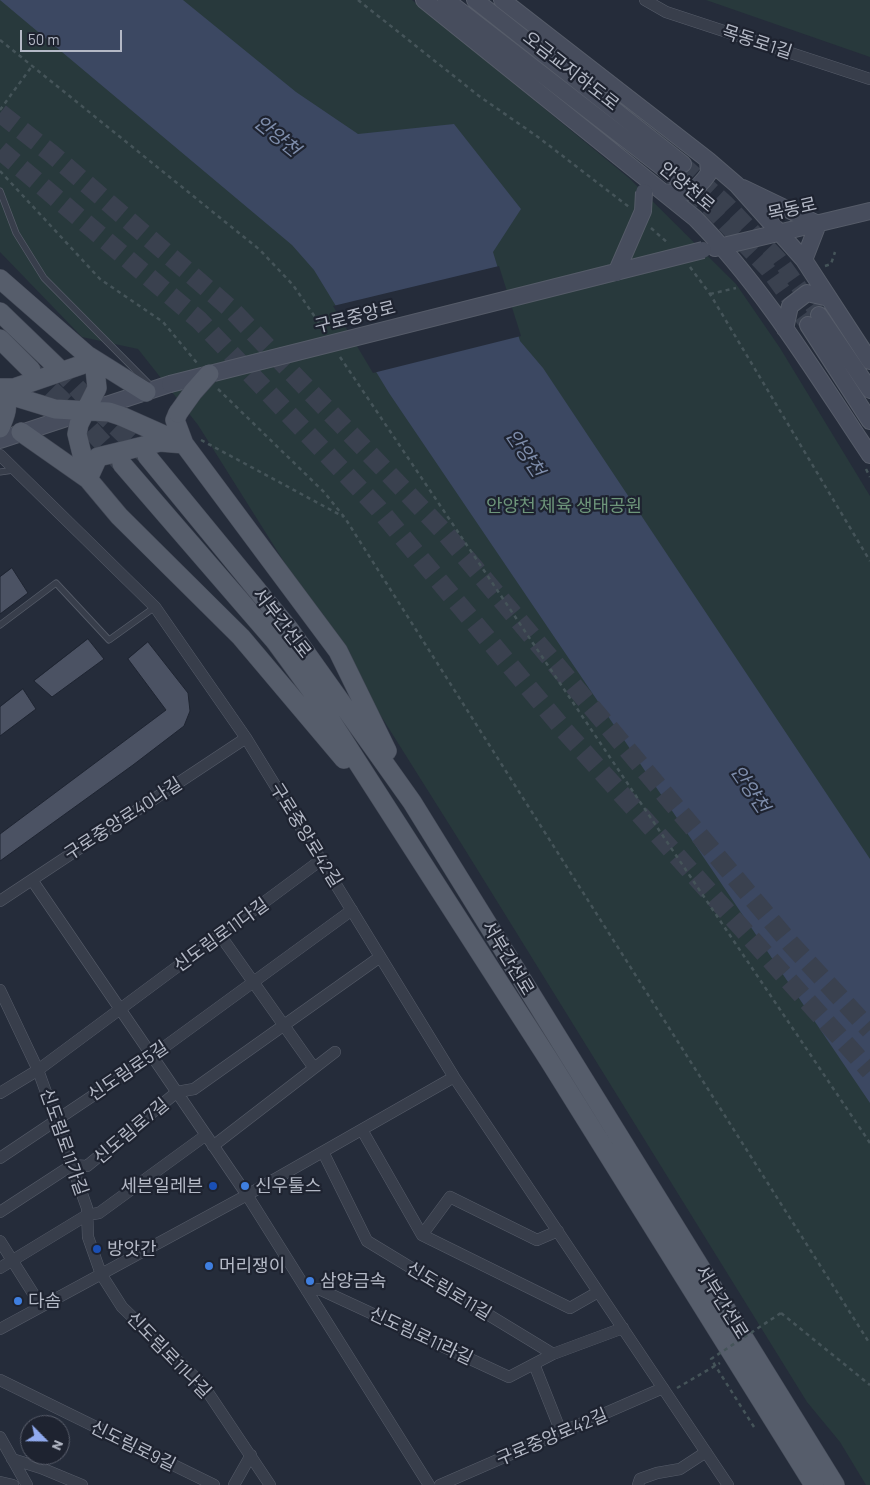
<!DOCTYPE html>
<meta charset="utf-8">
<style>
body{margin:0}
#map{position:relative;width:870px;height:1485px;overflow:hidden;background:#252c3a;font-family:Barlow,sans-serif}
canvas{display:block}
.north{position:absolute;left:20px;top:1415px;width:50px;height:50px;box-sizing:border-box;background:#1e2330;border:1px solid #5a5f6c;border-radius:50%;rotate:113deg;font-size:14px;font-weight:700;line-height:20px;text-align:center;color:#b4b9c6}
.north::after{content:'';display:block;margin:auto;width:18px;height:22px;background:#90aaef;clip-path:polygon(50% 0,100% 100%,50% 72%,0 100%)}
.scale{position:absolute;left:20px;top:30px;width:102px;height:22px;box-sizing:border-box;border:2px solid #b4b9c6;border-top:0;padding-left:6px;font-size:15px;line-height:18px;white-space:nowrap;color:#b4b9c6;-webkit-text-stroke:4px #1e2330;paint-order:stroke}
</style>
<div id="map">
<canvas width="870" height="1485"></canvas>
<div class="north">N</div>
<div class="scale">50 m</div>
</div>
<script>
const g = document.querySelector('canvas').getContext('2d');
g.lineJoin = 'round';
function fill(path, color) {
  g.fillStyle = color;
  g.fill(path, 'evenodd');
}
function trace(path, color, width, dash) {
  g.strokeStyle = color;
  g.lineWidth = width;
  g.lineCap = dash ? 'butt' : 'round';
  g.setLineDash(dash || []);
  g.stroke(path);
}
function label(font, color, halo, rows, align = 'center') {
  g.font = font + ' Barlow,"Noto Sans KR",sans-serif';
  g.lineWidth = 4.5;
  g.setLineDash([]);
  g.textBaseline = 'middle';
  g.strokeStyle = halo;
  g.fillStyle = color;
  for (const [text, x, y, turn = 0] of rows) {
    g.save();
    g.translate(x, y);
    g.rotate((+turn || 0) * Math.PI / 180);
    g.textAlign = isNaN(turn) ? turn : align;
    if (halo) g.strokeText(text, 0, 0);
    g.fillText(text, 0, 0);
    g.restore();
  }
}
fill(new Path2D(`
 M0,0H412L629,178L736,284L780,348L870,496V1485H866L840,1442L807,1402L464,848L198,425L138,349L82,337L0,252Z
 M706,0H870V57Z`), '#28393c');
fill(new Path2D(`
 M0,0H183L296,92L358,134L454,124L521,209L493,252L520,341L543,368L870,859V1103L389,393L314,270L292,245Z`), '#3c4862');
fill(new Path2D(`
 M499,266L521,336L373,373L333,306Z`), '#252c3a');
const building = new Path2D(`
 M12,568L28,593L0,614V577Z
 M88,639L104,659L52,697L34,681Z
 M148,642L188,693L190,711L184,726L133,765L0,861V834L166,710L128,659Z
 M23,689L36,709L0,736V707Z`);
fill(building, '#4b5263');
trace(building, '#1f2532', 1);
trace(new Path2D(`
 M683,164L727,204L779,259L819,315
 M672,175L716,215L768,270L808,325`), '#3a414f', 16, [16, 8]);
trace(new Path2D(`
 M57,367L92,404L147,456
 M31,370L78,416L122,464`), '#3a414f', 19, [19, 9]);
trace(new Path2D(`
 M0,113L52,154L232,310L446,534L790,943L870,1030
 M0,150L199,320L378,508L564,730L870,1071`), '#3a414f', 19, [19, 9]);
const service = new Path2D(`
 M0,191L16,233L44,278L153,388
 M0,472L14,470
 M0,625L56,583L109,640L155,607`);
const minor = new Path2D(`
 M645,0L666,12L870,79
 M0,455L155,607L246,738L454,1077L728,1485
 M32,880L247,1195L429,1485
 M0,901L246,738
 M220,935L314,1068
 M0,990L38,1070L56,1120L87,1208L88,1237L101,1274L122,1307L203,1385L270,1485
 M0,1093L38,1070L321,860
 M362,1130L422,1235L570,1308L598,1292
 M213,1146L335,1052
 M323,1152L367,1241L553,1354L623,1328
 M0,1158L152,1056L352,910
 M0,1212L72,1165L87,1166L177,1092L194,1089L380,957
 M422,1235L450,1197L537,1240L558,1231
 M0,1241L41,1306
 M0,1268L87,1215L99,1213L206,1135
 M307,1291L319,1289L509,1377L553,1354
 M0,1329L247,1195L454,1077
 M534,1364L561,1432
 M0,1380L214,1485
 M0,1437L27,1485
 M12,1459L41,1468L82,1485
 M0,1482L13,1485
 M234,1485L251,1455
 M440,1485L663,1388
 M638,1485L640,1479L657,1473L680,1469L706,1452`);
const secondary = new Path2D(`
 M424,0L695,218C764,288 815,373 870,455
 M446,0L672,175
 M475,0L683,164
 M502,0L708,160L737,185L804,260L870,361
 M743,188L818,224L804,260
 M664,192C687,196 696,192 709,173L708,160
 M715,248L870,211
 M819,315L870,390
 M808,325L870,421
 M785,329L790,306L807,293L829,298
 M0,440L170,384`);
const primary = new Path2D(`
 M0,279L87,355L146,392
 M0,312L57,367
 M0,339L31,370
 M87,355L95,369L97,388L79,424L77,434L88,479
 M0,388L19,398L55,409L109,412L121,416L184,444L338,651L387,751
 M0,388H14L81,365L86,362L87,355
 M0,390C10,407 7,411 0,428
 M21,432L88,479L119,516L241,637L344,759
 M147,456L289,629L412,802L835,1485
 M122,464L275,641L313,693L549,1060L814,1485
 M88,479L98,457L160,442L184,444L175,420L178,413`);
trace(service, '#565c69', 7);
trace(minor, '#565c69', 12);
trace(secondary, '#565c69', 18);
trace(primary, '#414754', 20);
trace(new Path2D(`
 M358,0L479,96L538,137L629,207
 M0,40L260,250L293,285L324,330
 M0,110L32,66
 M0,171L100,279L163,322L197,363
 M651,228L669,244
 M825,266L831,264L835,252
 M690,267L710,294L870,561
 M710,294L736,288
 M340,357L870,1143
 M218,389L324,492L345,518L870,1344
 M201,440L344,517
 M866,469L870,477
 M781,1313L870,1385
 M677,1388L720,1363`), '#455459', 2.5, [4, 4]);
trace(service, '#383e4b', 5.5);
trace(minor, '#383e4b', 11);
trace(secondary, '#474d5d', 16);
trace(primary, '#565d6b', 19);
const secondaryBridge = new Path2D(`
 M616,273L643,211L644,192
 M170,384L703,250`);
const primaryBridge = new Path2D(`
 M178,413L193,392L209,374`);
trace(secondaryBridge, '#565c69', 18, []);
trace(primaryBridge, '#414754', 20, []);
trace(new Path2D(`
 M754,1427L711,1359L781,1313`), '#455459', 2.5, [4, 4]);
trace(secondaryBridge, '#474d5d', 16);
trace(primaryBridge, '#565d6b', 19);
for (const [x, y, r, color] of [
 [213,1186,5,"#1a4fb4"],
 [245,1186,5,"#3f7fe0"],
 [97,1249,5,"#1a4fb4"],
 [209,1266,5,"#3f7fe0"],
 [310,1281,5,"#3f7fe0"],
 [18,1301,5,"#3f7fe0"]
]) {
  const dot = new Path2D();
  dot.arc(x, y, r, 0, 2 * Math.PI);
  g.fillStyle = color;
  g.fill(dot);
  trace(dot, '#1e2330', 2);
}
label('18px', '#b4b9c6', '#1e2330', [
 ["목동로1길",757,42,18],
 ["오금교지하도로",571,71,38],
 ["안양천로",687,187,40],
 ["목동로",792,209,-13],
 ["구로중앙로",355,317,-14],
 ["서부간선로",282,623,52],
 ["구로중앙로40나길",123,819,-33],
 ["구로중앙로42길",306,835,58],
 ["신도림로11다길",221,935,-36],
 ["서부간선로",508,958,59],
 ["신도림로5길",128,1071,-34],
 ["신도림로7길",131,1131,-40],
 ["신도림로11가길",64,1142,71],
 ["신도림로11길",449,1291,31],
 ["서부간선로",722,1302,58],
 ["신도림로11라길",421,1336,25],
 ["신도림로11나길",169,1355,46],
 ["구로중앙로42길",552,1437,-23],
 ["신도림로9길",133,1446,26]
]);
label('18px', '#6d957a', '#1e2330', [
 ["안양천 체육 생태공원",564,506]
]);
label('18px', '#b4b9c6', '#1e2330', [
 ["세븐일레븐",203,1186,"right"],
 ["신우툴스",255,1186],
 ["방앗간",107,1249],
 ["머리쟁이",219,1266],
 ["삼양금속",320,1281],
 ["다솜",28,1301]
], 'left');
label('italic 19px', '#7e8dab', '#1e2330', [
 ["안양천",277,136,39],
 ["안양천",525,453,56],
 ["안양천",750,789,56]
]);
</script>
